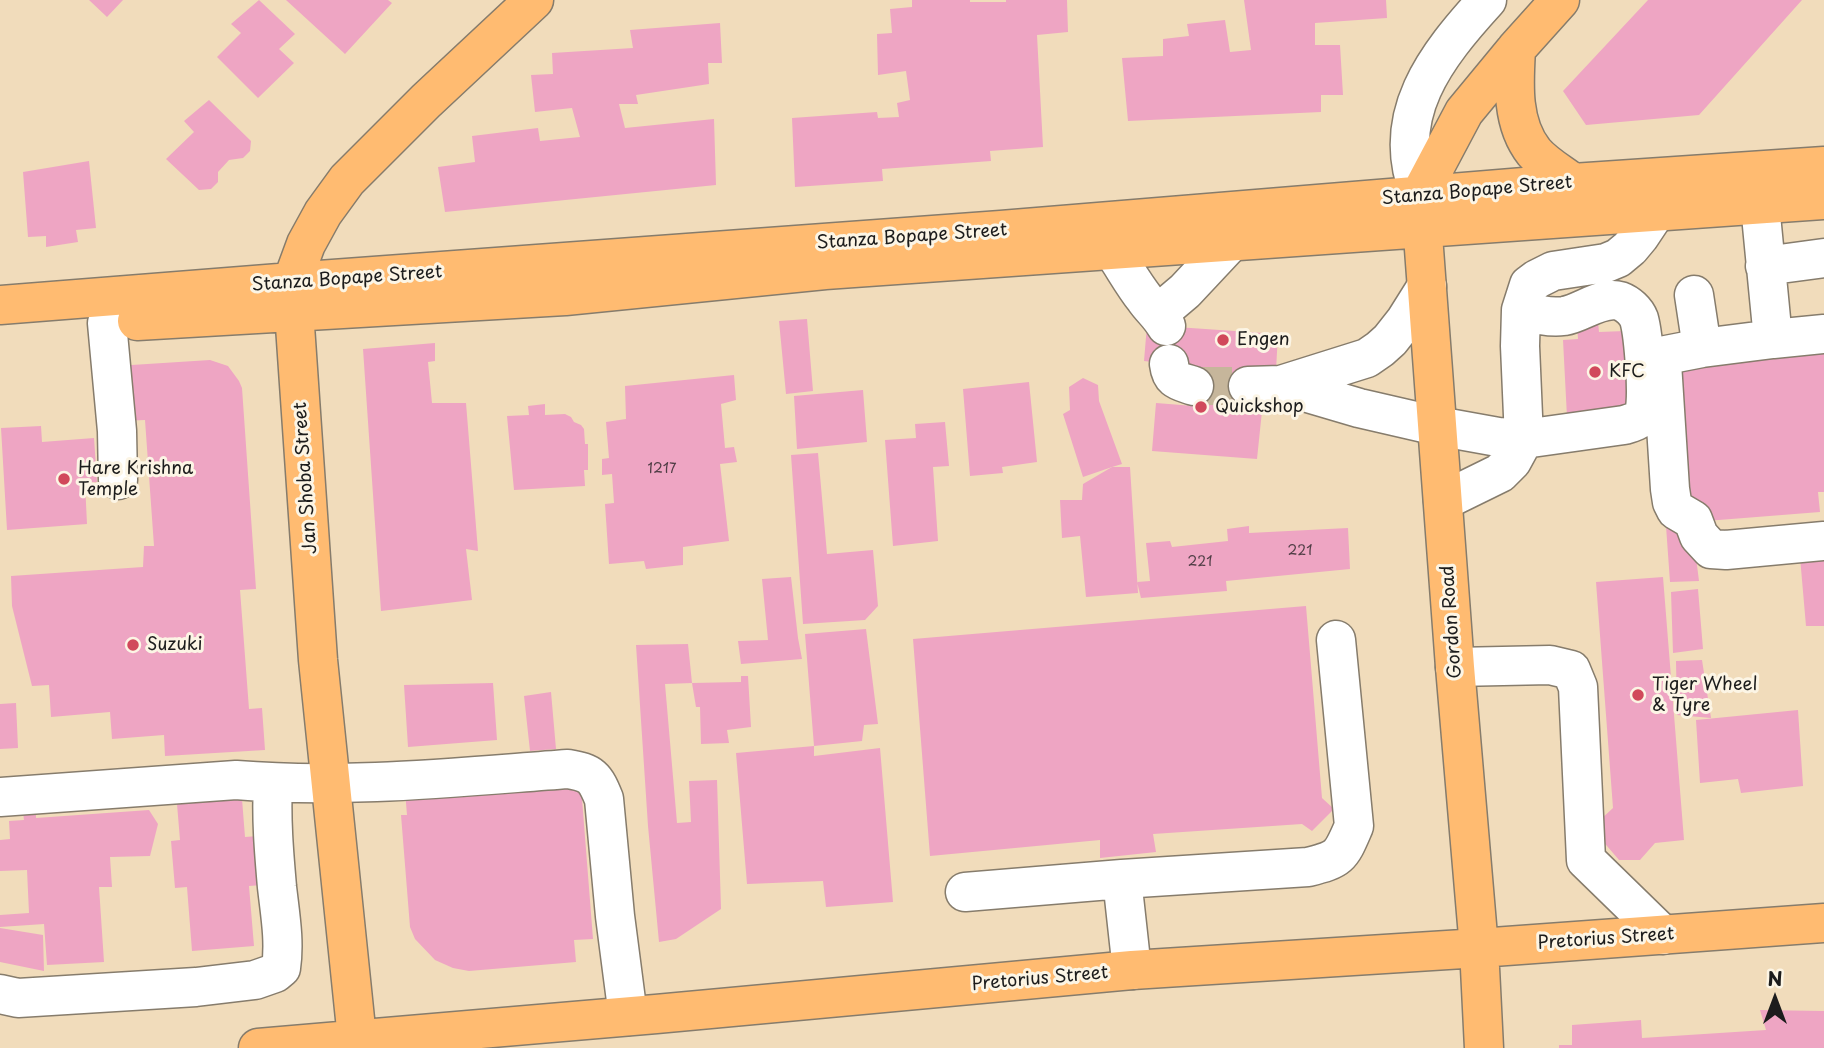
<!DOCTYPE html>
<style>
body{margin:0}
#map{position:relative;width:1824px;height:1048px;overflow:hidden;background:#f1dcbb;font-family:"Playpen Sans",sans-serif}
canvas{display:block}
.north{position:absolute;left:1740px;top:964px;width:70px;height:70px;-webkit-text-stroke:5px #fcf5e5;paint-order:stroke;rotate:0deg;font-size:19px;font-weight:700;line-height:28px;text-align:center;color:#1c1c1c}
.north::after{content:'';display:block;margin:auto;width:24px;height:32px;background:#1c1c1c;clip-path:polygon(50% 0,100% 100%,50% 72%,0 100%)}
</style>
<div id="map">
<canvas width="1824" height="1048"></canvas>
<div class="north">N</div>
</div>
<script>
const g = document.querySelector('canvas').getContext('2d');
g.lineJoin = 'round';
function fill(path, color) {
  g.fillStyle = color;
  g.fill(path, 'evenodd');
}
function trace(path, color, width, dash) {
  g.strokeStyle = color;
  g.lineWidth = width;
  g.lineCap = dash ? 'butt' : 'round';
  g.setLineDash(dash || []);
  g.stroke(path);
}
function label(font, color, halo, rows, align = 'center') {
  g.font = font + ' "Playpen Sans",sans-serif';
  g.lineWidth = 6;
  g.setLineDash([]);
  g.textBaseline = 'middle';
  g.strokeStyle = halo;
  g.fillStyle = color;
  for (const [text, x, y, turn = 0] of rows) {
    g.save();
    g.translate(x, y);
    g.rotate((+turn || 0) * Math.PI / 180);
    g.textAlign = isNaN(turn) ? turn : align;
    if (halo) g.strokeText(text, 0, 0);
    g.fillText(text, 0, 0);
    g.restore();
  }
}
fill(new Path2D(`
 M89,0H123L107,17Z
 M259,0L295,34L279,49L294,63L258,98L217,57L241,33L231,24Z
 M286,0H388L392,3L345,54Z
 M912,0H970V2H1006V0H1067L1068,32L1037,35L1043,147L990,151L991,161L882,169L883,181L795,187L792,118L877,112L878,118L899,117L897,103L910,100L906,71L878,75L877,34L892,33L890,9L912,7Z
 M1244,0H1386L1387,18L1315,23V45H1340L1343,95H1321V112L1128,121L1122,58L1163,56V39L1189,36L1187,24L1225,20L1230,52L1251,50Z
 M1648,0H1802L1699,115L1586,125L1563,91Z
 M720,23L722,63H708L709,84L636,95L638,104H619L625,128L714,119L716,185L445,212L438,167L475,162L472,136L538,128L540,141L580,137L572,108L535,112L531,75L553,74L552,53L633,48L630,30Z
 M209,100L251,141L250,151L243,158L229,160L218,172V182L211,189L199,190L166,159L194,132L184,121Z
 M89,161L96,228L76,230L78,242L46,247V236L28,237L23,172Z
 M807,319L813,391L786,394L779,321Z
 M1598,322L1599,332L1625,331L1633,410L1567,417L1563,340L1578,339L1577,323Z
 M1147,325L1278,334L1276,370L1248,368L1247,411H1262L1257,459L1152,451L1156,403L1194,406V367L1144,361Z
 M435,343V361L428,362L432,403H466L478,551L466,549L472,600L381,611L363,349Z
 M1824,344V492H1818L1820,512L1706,521L1704,503L1681,505L1669,355Z
 M210,360L228,366L239,381L242,388L256,589L240,590L249,709L262,708L265,750L165,756L164,735L112,739L110,712L51,717L49,685L32,686L12,606L11,576L143,567L144,546H154L145,420L120,421L116,366Z
 M734,375L736,400L721,404L725,448L734,447L737,462L720,464L729,541L683,547V565L646,569L644,561L609,564L605,504L614,503L612,474L602,475V459L609,458L606,422L626,419L625,386Z
 M1083,378L1098,385L1099,401L1122,464L1112,467H1130L1138,593L1086,597L1080,536L1062,538L1060,500H1082L1083,484L1112,467L1083,477L1063,414L1070,410L1069,387Z
 M1029,382L1037,462L1002,467L1003,473L970,476L963,389Z
 M863,390L867,442L797,449L794,396Z
 M545,404V415L565,414L571,417L574,422L581,425L584,429L585,444H588V470H584L585,486L514,490L507,416L529,415L528,406Z
 M945,422L949,466L933,467L938,541L893,546L885,440L916,438L915,424Z
 M41,426L42,442L94,438L97,482L85,483L87,524L7,530L1,428Z
 M818,453L827,554L873,550L878,606L865,620L803,624L791,455Z
 M1249,526V533L1348,528L1350,569L1226,581L1227,591L1141,598L1137,582L1150,581L1146,543L1170,541L1172,547L1228,541L1227,529Z
 M1666,526H1692L1699,581L1670,582Z
 M1824,554V626H1806L1800,557Z
 M791,577L798,638L802,659L741,664L738,641L768,640L762,579Z
 M1663,577L1684,840L1655,843L1640,860H1619L1601,839L1599,821L1613,808L1596,582Z
 M1698,589L1703,649L1673,653L1671,592Z
 M1306,606L1322,798L1334,809L1312,831L1302,824L1153,834L1156,852L1100,858V840L930,856L913,639Z
 M866,629L878,724L864,725L862,741L814,746L805,634Z
 M688,644L692,683L665,684L677,823L691,822L689,781L717,780L721,909L676,939L659,942L648,826L636,645Z
 M1702,660L1711,718L1677,715L1676,661Z
 M741,676H748L751,727L727,730L729,743L701,744L700,707H696L692,683L741,682Z
 M493,683L497,740L408,747L404,685Z
 M551,692L556,749L530,751L524,696Z
 M16,703L18,748L0,749V704Z
 M1798,710L1803,786L1741,793L1738,779L1700,783L1696,720Z
 M814,746V756L880,748L893,902L826,907L823,881L747,884L736,753Z
 M581,786L593,939L574,940L576,962L469,971L453,968L435,960L415,939L410,927L401,815H407L405,791Z
 M242,799L245,837L258,836L262,885L249,886L254,946L192,951L187,887L175,888L171,841L180,840L177,804Z
 M149,810L158,824L150,856L110,857L112,887H99L104,962L47,965L44,924L0,927V915L29,913L27,870L0,871V840L10,839L9,821L24,820L23,812L36,811V818Z
 M0,928L43,935L44,971L0,962Z
 M1760,1010L1824,1011V1048H1559V1045H1572V1025L1641,1020L1642,1038L1766,1030Z`), '#eea5c3');
trace(new Path2D(`
 M1194,386H1248`), '#c6b69b', 38, [38, 19]);
const minor = new Path2D(`
 M1420,195C1388,116 1436,56 1487,0
 M1760,205L1773,339L1824,334
 M1113,251C1124,267 1133,284 1145,299C1152,309 1160,315 1166,326
 M1765,266L1824,258
 M1694,295L1702,348L1773,339
 M1159,313L1185,291L1230,243
 M107,323L117,431L118,480
 M1702,348L1666,355L1662,363L1670,489L1672,502L1676,510L1693,520L1699,536L1711,549L1726,550L1824,541
 M1169,364C1171,381 1179,381 1194,386
 M1281,385L1359,408L1437,426L1498,437L1524,439L1624,425C1631,423 1639,421 1643,415C1650,404 1643,333 1639,319C1636,311 1628,304 1620,301C1601,296 1582,313 1564,316C1549,318 1535,314 1521,310
 M1248,386L1281,385L1367,358L1380,349L1390,340L1405,321L1427,286
 M1443,501L1500,473L1512,461L1524,439L1520,346L1521,310L1529,285L1537,279L1553,271L1606,263L1618,258L1630,248L1640,236L1656,212
 M1455,667L1550,665L1571,670L1578,687L1586,860L1663,935
 M0,797L236,780C346,789 458,777 568,769C592,773 595,777 604,799L615,916L628,1016
 M1122,879L1308,867C1341,859 1341,856 1354,826L1336,640
 M965,892L1122,879L1132,970
 M0,994L18,998L196,987L255,980L275,973L281,968C285,941 280,914 277,887C274,853 271,818 273,783`);
const major = new Path2D(`
 M1516,49C1514,83 1511,123 1534,152C1544,164 1560,173 1573,183
 M0,305L292,282L1001,230L1573,183L1824,166
 M137,321L565,296L825,270L1824,200
 M258,1048L656,1014L1132,970L1479,948L1824,923
 M358,1048L318,660L292,282L306,244L323,213L347,180L426,101L534,0
 M1484,1048L1479,948L1455,667L1420,195L1464,112L1516,49L1560,0`);
trace(minor, '#867c6c', 41);
trace(major, '#867c6c', 41);
trace(minor, '#fff', 38);
trace(major, '#ffbb71', 38);
for (const [x, y, r, color] of [
 [1223,340,7,"#d1495b"],
 [1595,372,7,"#d1495b"],
 [1201,407,7,"#d1495b"],
 [64,479,7,"#d1495b"],
 [133,645,7,"#d1495b"],
 [1638,695,7,"#d1495b"]
]) {
  const dot = new Path2D();
  dot.arc(x, y, r, 0, 2 * Math.PI);
  g.fillStyle = color;
  g.fill(dot);
  trace(dot, '#fcf5e5', 2.5);
}
label('14px', '#503e46', null, [
 ["1217",662,469],
 ["221",1300,551],
 ["221",1200,562]
]);
label('18px', '#1c1c1c', '#fcf5e5', [
 ["Stanza Bopape Street",1477,191,-5],
 ["Stanza Bopape Street",912,237,-4],
 ["Stanza Bopape Street",347,279,-4],
 ["Jan Shoba Street",306,478,-94],
 ["Gordon Road",1452,622,-94],
 ["Pretorius Street",1606,939,-4],
 ["Pretorius Street",1040,979,-5]
]);
label('18px', '#1c1c1c', '#fcf5e5', [
 ["Engen",1237,340],
 ["KFC",1609,372],
 ["Quickshop",1215,407],
 ["Hare Krishna",78,469],
 ["Temple",78,490],
 ["Suzuki",147,645],
 ["Tiger Wheel",1652,685],
 ["& Tyre",1652,706]
], 'left');
</script>
